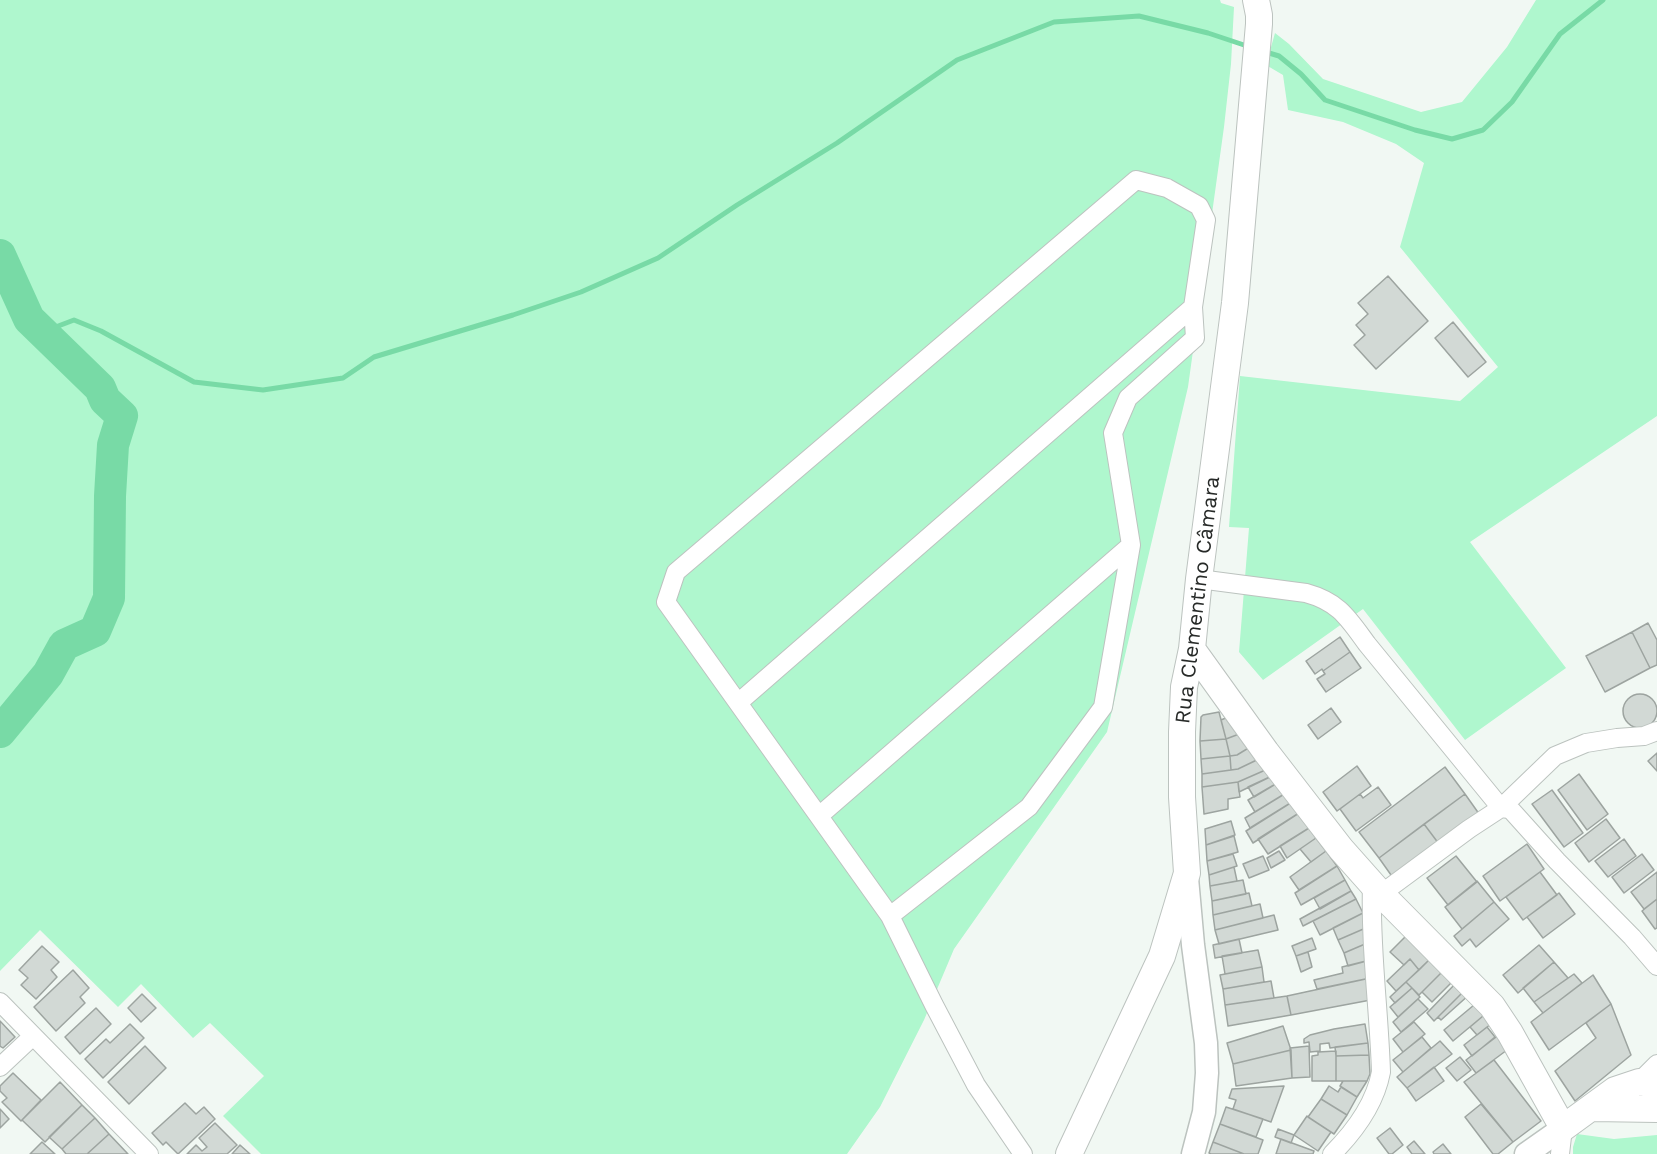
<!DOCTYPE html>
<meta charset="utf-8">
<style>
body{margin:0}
canvas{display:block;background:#f1f8f3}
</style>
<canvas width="1657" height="1154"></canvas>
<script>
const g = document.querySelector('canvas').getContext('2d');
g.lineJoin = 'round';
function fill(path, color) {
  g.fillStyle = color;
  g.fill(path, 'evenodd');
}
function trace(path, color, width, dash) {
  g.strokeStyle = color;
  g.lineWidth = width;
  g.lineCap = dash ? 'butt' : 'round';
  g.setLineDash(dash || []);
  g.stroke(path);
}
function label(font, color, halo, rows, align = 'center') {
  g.font = font + ' "Work Sans",sans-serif';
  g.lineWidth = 5;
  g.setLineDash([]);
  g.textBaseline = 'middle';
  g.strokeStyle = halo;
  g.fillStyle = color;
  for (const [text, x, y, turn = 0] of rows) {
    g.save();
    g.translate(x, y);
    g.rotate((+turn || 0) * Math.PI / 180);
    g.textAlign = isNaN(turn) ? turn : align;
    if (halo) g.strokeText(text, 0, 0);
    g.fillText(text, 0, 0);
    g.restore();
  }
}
fill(new Path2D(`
 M0,0H1220L1221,3L1234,7L1231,64L1224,127L1188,387L1107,732L954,949L924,1020L880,1107L847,1154H261L223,1116L264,1076L210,1023L193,1038L141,984L118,1007L40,930L0,971Z
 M1536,0H1657V416L1470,542L1566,668L1465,740L1363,609L1263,680L1239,652L1249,528L1229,527L1240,376L1460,401L1498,367L1400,247L1424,163L1396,144L1343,122L1288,110L1283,75L1266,65L1275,33L1289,44L1323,79L1421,112L1462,102L1507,47Z
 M1577,1134L1614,1139L1657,1135V1154H1573V1147Z`), '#aff7ce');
trace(new Path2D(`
 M1269,53L1279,56L1301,74L1325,100L1415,130L1452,139L1483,130L1512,102L1560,34L1603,0
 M39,329L53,328L74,320L101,331L194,382L263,390L343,378L374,357L513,315L581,292L658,258L737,205L837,143L957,60L1054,22L1139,16L1208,33L1250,47`), '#78daa6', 5);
trace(new Path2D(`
 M0,255L29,319L100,388L105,400L122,416L113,445L110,496L109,598L95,631L64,645L48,674L0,732`), '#78daa6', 32);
const building = new Path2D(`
 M1388,276L1428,321L1376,369L1354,345L1365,335L1356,325L1368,314L1358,303Z
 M1453,322L1486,362L1468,377L1435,338Z
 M1648,623L1657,640V665L1650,668L1632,632Z
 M1632,632L1650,668L1605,692L1586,656Z
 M1340,637L1350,652L1323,671L1322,669L1315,674L1306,661Z
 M1350,652L1361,668L1326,692L1317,679L1325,674L1323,671Z
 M1623 711a17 17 0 1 1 34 0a17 17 0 1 1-34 0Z
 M1331,708L1341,722L1318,739L1308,725Z
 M1219,712L1226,739L1200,741L1201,717L1203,715Z
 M1235,714L1247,731L1226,739L1221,720Z
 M1247,731L1255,744L1237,755L1230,756L1226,739Z
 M1226,739L1230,756L1201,759L1200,741Z
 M1255,744L1263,757L1238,769L1231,770L1230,756L1237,755Z
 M1657,753V771L1648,761Z
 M1230,756L1231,770L1202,774L1201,759Z
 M1263,757L1270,768L1238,782L1202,787V774L1238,769Z
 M1357,766L1371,786L1337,811L1323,792Z
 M1445,767L1465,794L1379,858L1359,832Z
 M1270,768L1274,775L1239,792L1238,782Z
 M1579,774L1608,814L1587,830L1558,790Z
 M1274,775L1279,782L1254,797L1248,787Z
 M1238,782L1240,797L1228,799V809L1204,814L1202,787Z
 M1279,782L1286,793L1255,812L1248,800Z
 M1378,787L1391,805L1356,831L1340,809L1360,794L1363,798Z
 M1552,790L1583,833L1564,847L1532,804Z
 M1286,793L1292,802L1250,828L1245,818Z
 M1465,794L1482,818L1442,848L1424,824Z
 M1292,802L1299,813L1253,843L1246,831Z
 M1299,813L1309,828L1268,854L1258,839Z
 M1606,819L1620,838L1589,862L1575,843Z
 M1231,821L1235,835L1206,845L1205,829Z
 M1424,824L1442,848L1396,882L1379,858Z
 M1309,828L1316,838L1287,858L1280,846Z
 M1234,836L1238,852L1207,861L1206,845Z
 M1316,838L1326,851L1311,862L1300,849Z
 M1624,839L1636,856L1608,877L1595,861Z
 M1527,844L1544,869L1500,901L1483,876Z
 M1279,851L1285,860L1271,868L1267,858Z
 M1326,851L1337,866L1299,890L1290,877Z
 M1233,854L1237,866L1209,875L1207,861Z
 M1642,854L1654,870L1624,893L1612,877Z
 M1263,856L1269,870L1249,878L1243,864Z
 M1456,856L1477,882L1448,905L1427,878Z
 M1337,866L1345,880L1301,905L1295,893Z
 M1234,867L1237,881L1210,886L1209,875Z
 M1540,872L1557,895L1523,920L1506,897Z
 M1657,872V899L1644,909L1631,892Z
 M1243,880L1246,894L1212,901L1210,886Z
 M1345,880L1351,891L1320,909L1314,898Z
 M1477,881L1494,902L1462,929L1445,907Z
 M1351,891L1356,899L1303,926L1300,919Z
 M1249,893L1252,906L1213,915L1212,901Z
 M1559,893L1575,914L1543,938L1527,917Z
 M1356,899L1363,913L1320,935L1313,921Z
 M1657,899V928L1655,929L1642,911Z
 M1494,902L1509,919L1476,947L1470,939L1462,946L1454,936Z
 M1260,904L1263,918L1215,930L1213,915Z
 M1363,913L1368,927L1338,940L1333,928Z
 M1274,915L1278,930L1219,944L1215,930Z
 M1368,927L1372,941L1344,953L1338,940Z
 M1407,935L1430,959L1419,970L1410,959L1404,965L1390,952Z
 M1312,938L1316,949L1296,956L1292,946Z
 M1239,939L1242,953L1215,958L1213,945Z
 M1372,941L1374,959L1348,966L1344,953Z
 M1539,945L1554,962L1518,993L1503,975Z
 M42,946L59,962L51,970L57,977L36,999L21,985L28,978L19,970Z
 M1258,950L1262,967L1225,974L1222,956Z
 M1308,952L1312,967L1301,972L1296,956Z
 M1374,959L1375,977L1317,989L1314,980L1343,973L1342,967Z
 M1410,959L1419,970L1396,991L1387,981Z
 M1430,959L1443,971L1419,995L1406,982Z
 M1554,962L1568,978L1534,1002L1523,988Z
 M1262,967L1264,982L1223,989L1220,975Z
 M73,970L89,988L80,997L85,1003L56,1031L34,1007Z
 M1443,971L1453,981L1432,1002L1422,992Z
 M1574,974L1582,983L1543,1013L1534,1002Z
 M1593,975L1611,1004L1549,1050L1531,1022Z
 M1375,977L1376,999L1291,1015L1287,996Z
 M1271,981L1274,998L1225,1005L1223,989Z
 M1406,982L1412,988L1395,1003L1390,997Z
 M1457,982L1465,990L1434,1021L1427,1013Z
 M1412,988L1420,997L1398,1017L1390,1007Z
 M1465,990L1470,994L1441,1020L1438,1017Z
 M142,994L156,1008L141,1022L128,1008Z
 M1287,996L1291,1015L1228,1026L1225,1005Z
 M1418,999L1428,1009L1401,1032L1393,1022Z
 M1480,1000L1489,1011L1453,1041L1444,1030Z
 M1611,1004L1631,1055L1575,1101L1555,1071L1596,1038L1586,1023Z
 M96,1008L111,1024L80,1054L65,1037Z
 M1489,1011L1496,1020L1477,1035L1470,1027Z
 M0,1021L15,1037L3,1048L0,1046Z
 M1414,1022L1425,1034L1403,1052L1393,1039Z
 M130,1024L144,1038L103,1078L85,1059L106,1039L110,1043Z
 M1365,1024L1368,1043L1330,1048L1329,1043L1320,1044V1051L1310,1052L1309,1042L1304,1043V1039L1310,1035L1334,1029Z
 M1283,1026L1291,1050L1233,1064L1227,1043Z
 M1487,1027L1495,1037L1472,1056L1464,1045Z
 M1504,1031L1507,1050L1476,1073L1466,1060Z
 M1422,1037L1431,1048L1403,1072L1393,1060Z
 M1440,1041L1452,1054L1407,1088L1397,1077Z
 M1368,1043L1369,1055L1336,1056L1335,1047Z
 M145,1046L166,1068L129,1104L108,1082Z
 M1309,1046L1310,1077L1292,1078L1290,1048Z
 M1291,1050L1292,1078L1236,1086L1233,1064Z
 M1336,1051V1081H1312V1056L1318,1055V1052Z
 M1369,1055L1370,1074L1367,1081H1336V1056Z
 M1460,1057L1471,1070L1457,1081L1446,1068Z
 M1494,1060L1541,1121L1513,1142L1464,1082Z
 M1434,1067L1444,1081L1416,1101L1407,1088Z
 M13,1073L41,1100L21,1121L2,1102L7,1098L0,1091V1086Z
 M1343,1081H1367L1357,1097L1340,1086Z
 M60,1082L82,1105L45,1142L22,1120Z
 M1284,1086L1271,1122L1233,1109L1236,1100L1229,1098L1232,1089Z
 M1329,1086L1338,1092L1341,1087L1357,1097L1347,1115L1321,1099Z
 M1321,1099L1347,1115L1334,1134L1308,1117Z
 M185,1103L196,1114L204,1107L215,1119L178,1154L166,1142L163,1145L152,1133Z
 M1481,1104L1513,1142L1498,1154H1493L1465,1117Z
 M82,1105L95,1118L62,1149L49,1137Z
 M1226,1107L1263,1119L1256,1137L1220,1124Z
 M0,1109L9,1119L0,1128Z
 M1307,1116L1331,1132L1318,1151L1294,1135Z
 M95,1118L109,1134L87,1154H66L62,1149Z
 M215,1123L237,1145L227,1154H187L196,1145L202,1151L207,1147L199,1138Z
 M1220,1124L1263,1140L1258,1154H1244L1213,1142Z
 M1390,1128L1403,1145L1392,1154H1389L1377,1138Z
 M1278,1129L1294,1135L1291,1143L1275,1137Z
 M109,1134L128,1154H87Z
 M1281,1139L1314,1151L1313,1154H1276Z
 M1414,1141L1425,1154H1412L1407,1147Z
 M42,1142L55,1154H30Z
 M1213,1142L1244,1154H1211L1209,1153Z
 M1443,1144L1451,1154H1434L1433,1152Z
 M240,1145L250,1154H232Z`);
fill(building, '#d2d9d5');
trace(building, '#9da4a0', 1.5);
const minor = new Path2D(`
 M1199,579L1306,593C1339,602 1348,618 1367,644L1501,808L1509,809L1512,811L1557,861L1632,937L1657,966
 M738,703L1193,307
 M819,816L1131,545
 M1381,894L1469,829L1501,808L1555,756L1586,743L1617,738L1644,736L1657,731
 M890,916L1029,807L1103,707L1131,545L1113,433L1128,398L1195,338L1193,307L1206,220L1199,206L1167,188L1136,180L676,572L666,602L890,916L934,1005L976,1085L1023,1154
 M0,1002L149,1154
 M0,1067L33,1036
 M1639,1082L1657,1064
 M1332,1154C1355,1131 1375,1104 1381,1072C1379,1009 1370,947 1372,884
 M1560,1154L1563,1128`);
const tertiary = new Path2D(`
 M1187,878L1193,945L1206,1043L1207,1073L1204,1112L1193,1154
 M1526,1154L1563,1128`);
const secondary = new Path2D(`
 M1192,649L1266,752L1341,849L1381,894L1492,1006L1510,1033L1563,1128L1615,1090L1639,1082L1657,1085
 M1592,1108L1657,1109
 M1069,1154L1162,956L1187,873L1182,797V732L1184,687L1192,649L1199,579L1235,303L1259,24V15L1256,0`);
trace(minor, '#bcc3bf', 20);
trace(tertiary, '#bcc3bf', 25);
trace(secondary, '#bcc3bf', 28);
trace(minor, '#fff', 18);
trace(tertiary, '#fff', 22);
trace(secondary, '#fff', 26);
label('21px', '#272a28', '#fff', [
 ["Rua Clementino Câmara",1198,600,-83]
]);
</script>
